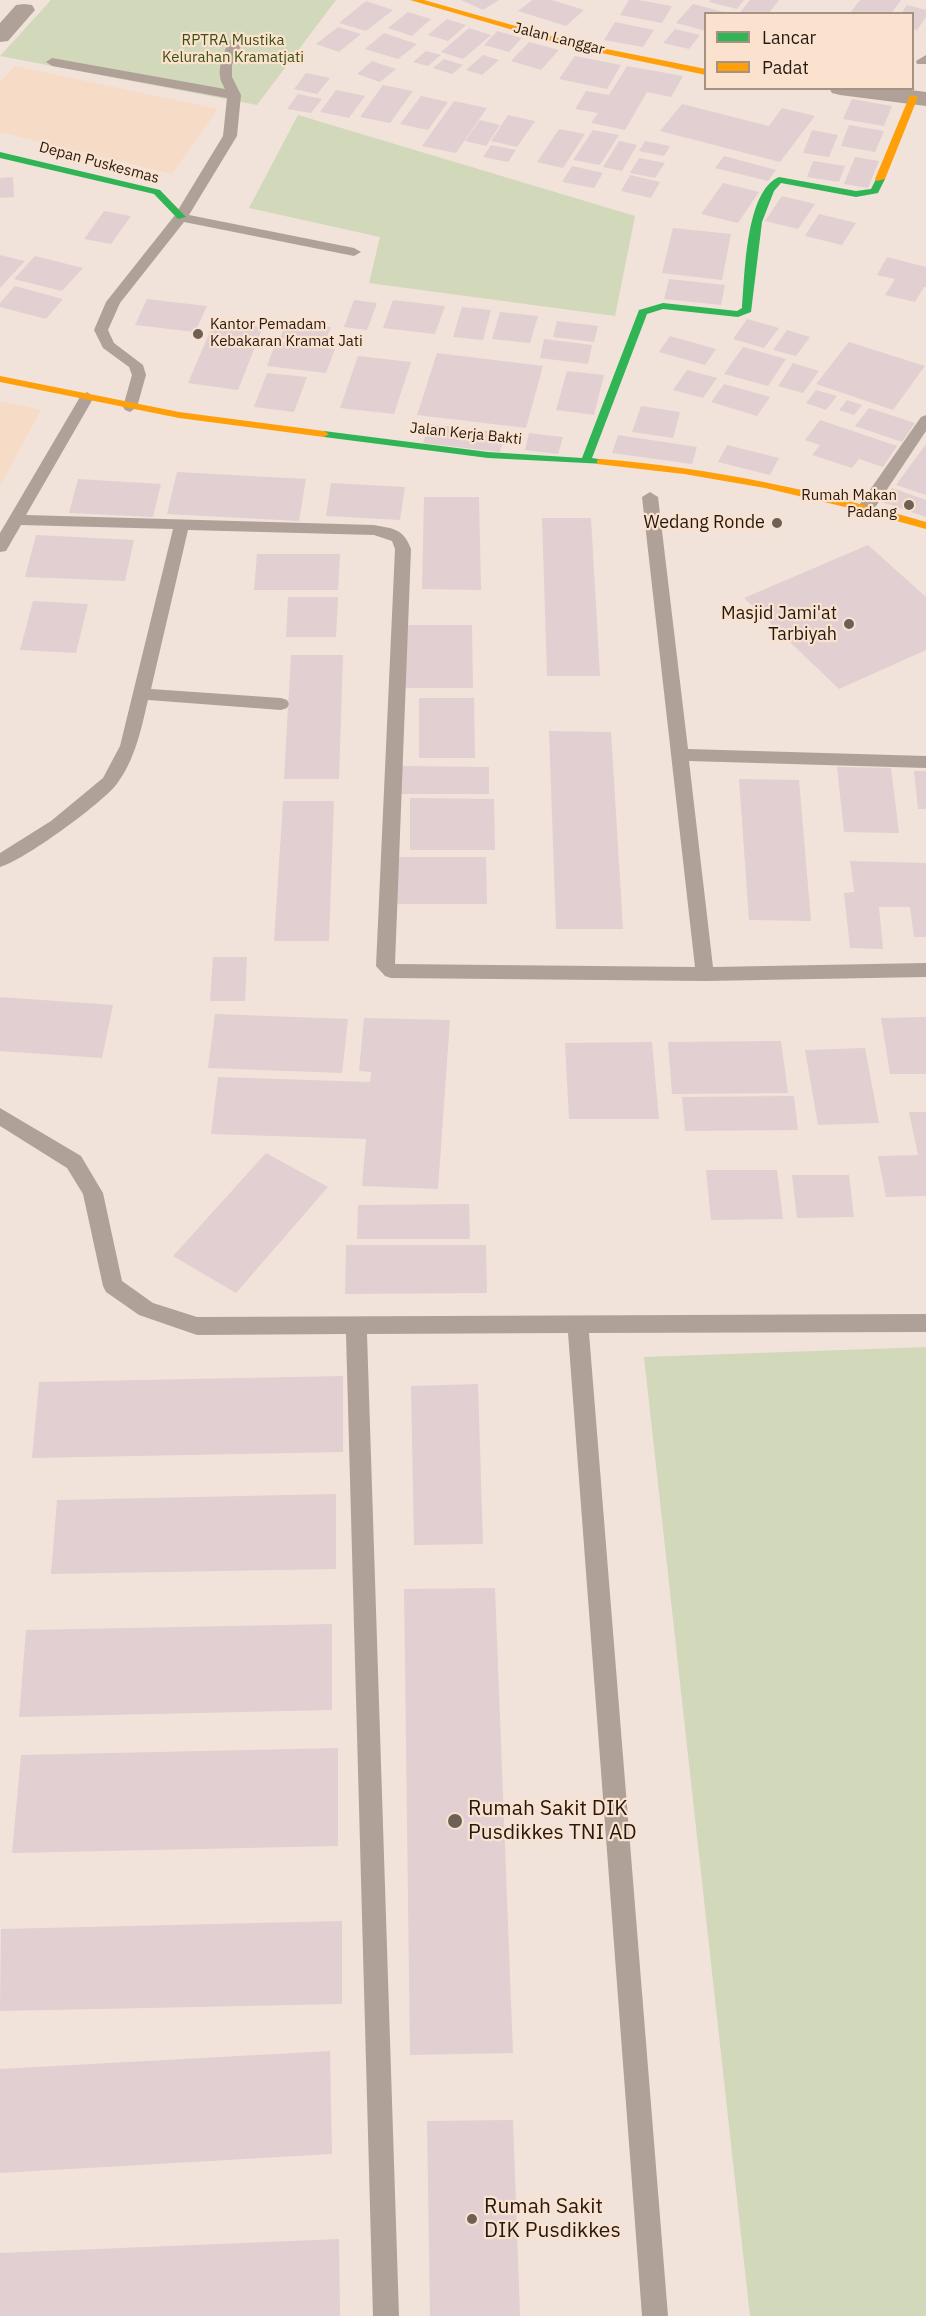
<!DOCTYPE html>
<style>
body{margin:0}
#map{position:relative;width:926px;height:2316px;overflow:hidden;background:#f1e3d9;font-family:"IBM Plex Sans",sans-serif}
canvas{display:block}
.legend{position:absolute;left:704px;top:12px;width:210px;height:78px;box-sizing:border-box;background:#fbe2cf;border:2px solid #a59283;margin:0;padding:8px 10px;list-style:none;font-size:18px;color:#251a11}
.legend li{display:flex;align-items:center;gap:12px;height:30px}
.legend b{width:30px;border:2px solid #a59283}
</style>
<div id="map">
<canvas width="926" height="2316"></canvas>
<ul class="legend">
<li><b style="height:8px;background:#30b455"></b>Lancar</li>
<li><b style="height:8px;background:#ff9f0a"></b>Padat</li>
</ul>
</div>
<script>
const g = document.querySelector('canvas').getContext('2d');
g.lineJoin = 'round';
function fill(path, color) {
  g.fillStyle = color;
  g.fill(path, 'evenodd');
}
function trace(path, color, width, dash) {
  g.strokeStyle = color;
  g.lineWidth = width;
  g.lineCap = dash ? 'butt' : 'round';
  g.setLineDash(dash || []);
  g.stroke(path);
}
function label(font, color, halo, rows, align = 'center') {
  g.font = font + ' "IBM Plex Sans",sans-serif';
  g.lineWidth = 4.5;
  g.setLineDash([]);
  g.textBaseline = 'middle';
  g.strokeStyle = halo;
  g.fillStyle = color;
  for (const [text, x, y, turn = 0] of rows) {
    g.save();
    g.translate(x, y);
    g.rotate((+turn || 0) * Math.PI / 180);
    g.textAlign = isNaN(turn) ? turn : align;
    if (halo) g.strokeText(text, 0, 0);
    g.fillText(text, 0, 0);
    g.restore();
  }
}
fill(new Path2D(`
 M15,66L218,109L172,174L0,132V82Z
 M0,401L41,410L0,486Z`), '#f6dbc7');
fill(new Path2D(`
 M51,0H336L257,105L0,56Z
 M298,115L635,216L615,316L369,283L380,237L249,208Z
 M926,1347V2316H750L644,1357Z`), '#d2d8ba');
fill(new Path2D(`
 M461,0H499L483,10Z
 M532,0H552L584,10L566,26L518,11Z
 M629,0H638L672,6L662,23L620,15Z
 M711,0H744L737,9L709,2Z
 M750,0H779L768,14H739Z
 M860,0H901L891,14L850,13Z
 M366,1L393,10L366,31L339,23Z
 M693,4L724,12L706,14V31L676,23Z
 M907,5L926,10V17L917,30L912,29V14H901Z
 M408,12L431,19L412,36L388,28Z
 M447,19L466,25L448,41L428,35Z
 M615,22L654,30L643,47L604,40Z
 M338,27L361,34L339,52L316,44Z
 M469,28L491,35L463,59L441,52Z
 M675,29L700,35L689,49L663,43Z
 M497,31L522,38L509,52L484,45Z
 M384,33L417,44L398,59L365,49Z
 M529,42L559,50L541,70L511,61Z
 M426,51L441,55L428,66L413,62Z
 M483,55L499,60L482,75L466,70Z
 M575,56L621,65L607,89L559,79Z
 M444,59L463,65L452,74L433,68Z
 M372,61L396,69L380,82L357,74Z
 M627,66L683,76L671,97L647,92L625,130L591,123L598,113L575,109L586,91L609,95Z
 M306,73L330,78L317,94L294,89Z
 M383,85L413,91L390,123L360,117Z
 M336,90L365,96L349,118L320,112Z
 M298,94L322,99L311,113L287,109Z
 M421,96L448,102L428,130L400,124Z
 M852,99L892,106L884,126L843,119Z
 M454,101L487,108L456,153L422,146Z
 M682,104L769,126L782,108L815,116L780,162L660,131Z
 M508,115L535,121L517,147L491,141Z
 M480,120L500,125L486,146L465,141Z
 M849,125L884,131L875,152L841,146Z
 M559,129L585,134L563,168L537,162Z
 M593,130L619,135L600,165L573,160Z
 M812,130L838,135L829,157L803,153Z
 M619,141L637,145L622,171L603,167Z
 M645,141L670,146L664,156L639,151Z
 M491,145L516,150L508,162L483,157Z
 M724,156L776,170L768,181L715,168Z
 M855,157L879,161L868,188L844,184Z
 M639,158L665,163L655,178L630,173Z
 M813,161L845,166L839,182L807,177Z
 M572,166L603,173L594,188L562,182Z
 M630,175L660,182L651,198L621,191Z
 M13,177L14,197L0,198V178Z
 M723,183L759,192L738,223L701,214Z
 M782,196L815,204L798,229L765,221Z
 M104,211L131,216L111,244L84,239Z
 M819,214L856,223L842,245L805,236Z
 M673,228L731,234L722,280L662,273Z
 M0,255L25,261L0,288Z
 M35,256L83,268L62,291L14,279Z
 M887,257L926,267V287H924L915,302L885,295L895,279L877,275Z
 M669,279L725,285L721,305L664,299Z
 M15,286L63,299L46,319L0,307V303Z
 M147,299L207,306L195,332L135,325Z
 M354,300L377,303L367,330L344,327Z
 M393,300L445,306L435,334L383,328Z
 M462,307L491,310L483,340L453,337Z
 M500,312L538,316L530,343L492,339Z
 M747,319L779,328L764,348L733,339Z
 M557,321L598,326L594,342L553,337Z
 M214,322L263,327L238,390L188,383Z
 M287,322L331,327L325,343L280,338Z
 M787,330L810,337L796,356L773,350Z
 M670,336L716,349L705,365L659,352Z
 M544,339L592,345L588,364L540,358Z
 M276,342L335,349L326,373L267,366Z
 M849,342L925,366L893,410L816,384Z
 M743,347L786,359L768,386L724,374Z
 M437,353L543,366L526,428L417,415Z
 M358,356L411,362L394,414L340,408Z
 M793,363L819,371L803,393L778,386Z
 M687,370L717,378L703,398L673,390Z
 M567,371L604,375L594,415L556,410Z
 M267,373L307,377L294,412L254,407Z
 M724,384L770,397L757,416L711,402Z
 M816,390L837,396L826,410L806,403Z
 M847,400L862,405L854,415L839,410Z
 M641,406L680,412L673,438L632,432Z
 M869,408L915,423L902,442L855,426Z
 M820,420L897,446L883,467L859,459L852,468L812,455L820,445L805,440Z
 M429,424L505,433L500,452L423,443Z
 M529,433L563,437L558,454L525,450Z
 M618,435L697,447L692,464L612,453Z
 M926,444V495L896,485Z
 M727,445L779,458L770,475L718,462Z
 M177,472L306,479L299,521L167,514Z
 M78,479L161,484L153,517L69,513Z
 M331,483L405,487L400,520L326,516Z
 M892,488L926,500V517L882,502Z
 M424,497H479L481,590L422,589Z
 M542,518H591L600,676H547Z
 M36,535L134,540L125,581L25,577Z
 M868,545L926,597V650L839,689L744,598Z
 M257,554H340L338,590H254Z
 M288,597H338L336,637H286Z
 M33,601L88,604L76,653L20,650Z
 M406,625H472L473,688H405Z
 M291,655H343L339,779H284Z
 M419,698H474L475,758H419Z
 M549,731L611,732L623,929H556Z
 M398,766L489,767V794H399Z
 M837,767L891,768L899,833L844,832Z
 M914,771H926V809H918Z
 M739,779L799,780L811,921L749,920Z
 M410,798L494,799L495,850H410Z
 M283,801H334L329,941H274Z
 M393,857H486L487,904H391Z
 M850,861L926,863V937H914L910,907H879L883,949L850,948L844,893L854,892Z
 M213,957H247L245,1001H210Z
 M0,997L113,1005L102,1058L0,1051Z
 M215,1014L348,1019L342,1073L208,1068Z
 M926,1017V1074H890L881,1018Z
 M364,1018L450,1020L438,1189L362,1186L366,1139L211,1134L218,1077L370,1082L371,1072L359,1071Z
 M781,1041L788,1093L672,1094L668,1042Z
 M652,1042L659,1119H569L565,1043Z
 M865,1048L879,1123L818,1125L805,1050Z
 M794,1096L798,1130L685,1131L682,1097Z
 M909,1112H926V1196L886,1197L878,1156L918,1155Z
 M266,1153L328,1187L236,1293L173,1256Z
 M706,1170H777L783,1219L711,1220Z
 M792,1175H849L854,1217L797,1218Z
 M469,1204L470,1239H357L358,1205Z
 M346,1245H486L487,1293L345,1294Z
 M343,1376V1452L32,1458L39,1382Z
 M478,1384L483,1544L414,1545L411,1386Z
 M336,1494V1569L51,1574L57,1500Z
 M495,1588L513,2053L410,2055L404,1589Z
 M332,1624V1710L19,1717L26,1630Z
 M338,1748V1846L12,1853L21,1755Z
 M342,1921V2004L0,2011L1,1929Z
 M330,2051L332,2154L0,2173V2069Z
 M513,2120L520,2316H430L427,2121Z
 M339,2239L340,2316H0V2253Z`), '#e2cfd1');
fill(new Path2D(`
 M239,33L245,37L232,65V77L241,95L237,136L189,215L354,248L361,252L354,256L184,222L120,303L108,330L114,343L143,365L146,375L137,407L130,412L125,410L123,407L132,375L129,367L103,348L94,330L106,302L175,215L223,136L227,98L52,66L46,62L52,58L225,89C223,85 220,80 220,76C218,64 228,36 239,33Z
 M926,55V64H917L916,61Z
 M87,392L94,397L26,515L374,525C394,529 403,528 411,549L395,964L695,967L642,497L650,492L658,497L688,749L926,756V768L689,761L713,967L926,963V977L705,981L391,978L385,976L376,966L395,549L392,541L374,535L188,530L151,689L281,698L287,700L289,704L287,708L281,710L148,700C141,730 135,760 116,785C101,804 23,861 0,867V853L51,821L103,778L120,746L173,529L21,525L6,551L0,552V533L80,397Z
 M926,415V431L872,512H860L858,508L860,504L921,417Z
 M0,1108L81,1156L103,1193L122,1281L153,1303L197,1317L926,1314V1332L589,1333L668,2316H642L568,1333L367,1334L399,2316H373L346,1334L197,1335L139,1315L106,1292L103,1286L83,1194L67,1168L0,1126Z`), '#b0a198');
fill(new Path2D(`
 M24,4L32,5L35,10L8,41L0,42V23L16,5Z
 M829,88H896L926,92V106L840,95L832,93Z`), '#b0a198');
fill(new Path2D(`
 M0,152L160,190L186,217L178,219L154,194L0,158Z
 M779,177L856,191L871,189L877,177L885,179L878,193L856,197L781,183L774,191L762,222L751,312L738,317L663,309L647,314L592,458L605,460V464L488,458L324,437L319,434L324,431L488,452L582,458L639,310L663,303L737,311L742,308C745,277 745,191 779,177Z`), '#30b455');
fill(new Path2D(`
 M410,0H424L572,42L706,69V75L568,46Z
 M910,95L918,97L885,179L877,181L875,179Z
 M0,376L179,412L324,431L329,434L324,437L179,418L0,382Z
 M601,459C712,468 819,491 926,522V529L845,507L765,488L684,474L597,464V460Z`), '#ff9f0a');
for (const [x, y, r, color] of [
 [198,334,6,"#6c6057"],
 [909,505,6,"#6c6057"],
 [777,523,6,"#6c6057"],
 [849,624,6,"#6c6057"],
 [455,1821,8,"#6c6057"],
 [472,2219,6,"#6c6057"]
]) {
  const dot = new Path2D();
  dot.arc(x, y, r, 0, 2 * Math.PI);
  g.fillStyle = color;
  g.fill(dot);
  trace(dot, '#fbe2cf', 2);
}
label('15px', '#251a11', '#fbe2cf', [
 ["Jalan Langgar",559,39,14],
 ["Depan Puskesmas",99,163,15],
 ["Jalan Kerja Bakti",466,434,6]
]);
label('15px', '#3a5211', '#fbe2cf', [
 ["RPTRA Mustika",233,41],
 ["Kelurahan Kramatjati",233,58]
]);
label('15px', '#251a11', '#fbe2cf', [
 ["Kantor Pemadam",210,325],
 ["Kebakaran Kramat Jati",210,342],
 ["Rumah Makan",897,496,"right"],
 ["Padang",897,513,"right"]
], 'left');
label('18px', '#251a11', '#fbe2cf', [
 ["Wedang Ronde",765,523],
 ["Masjid Jami'at",837,614],
 ["Tarbiyah",837,635]
], 'right');
label('21px', '#251a11', '#fbe2cf', [
 ["Rumah Sakit DIK",468,1809],
 ["Pusdikkes TNI AD",468,1833],
 ["Rumah Sakit",484,2207],
 ["DIK Pusdikkes",484,2231]
], 'left');
</script>
